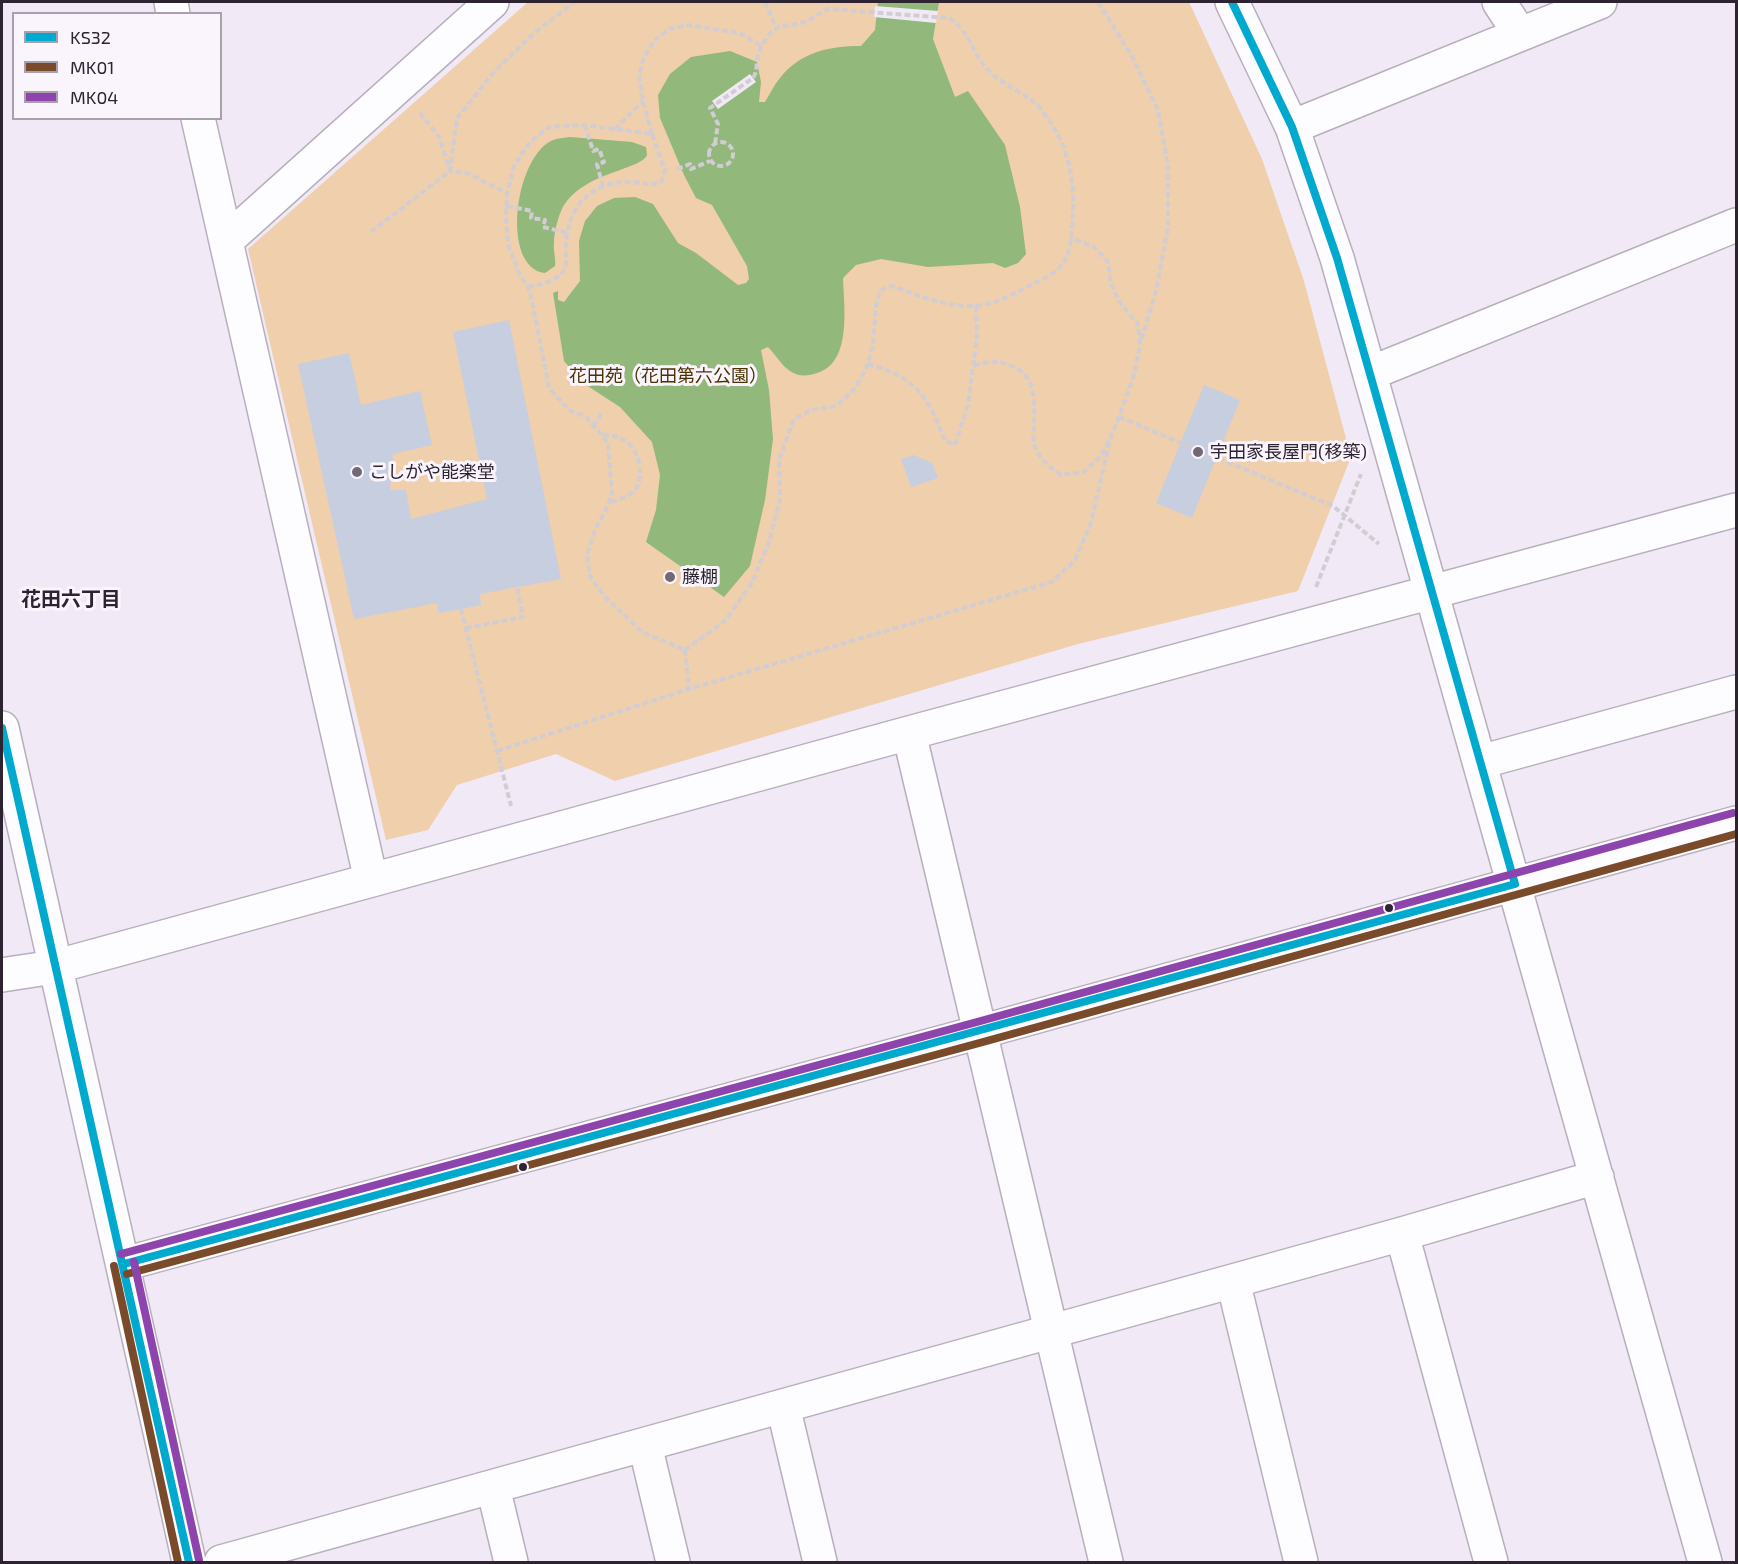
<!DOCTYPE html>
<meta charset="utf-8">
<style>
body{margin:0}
#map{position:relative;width:1738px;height:1564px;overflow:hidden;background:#f2e9f6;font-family:"Exo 2",sans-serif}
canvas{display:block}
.frame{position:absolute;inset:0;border:3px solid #2d2331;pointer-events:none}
.legend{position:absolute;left:12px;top:12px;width:210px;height:108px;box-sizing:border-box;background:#faf5fd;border:2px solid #a8a1ab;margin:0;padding:8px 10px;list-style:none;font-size:18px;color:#2d2331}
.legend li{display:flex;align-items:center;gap:12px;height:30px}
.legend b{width:30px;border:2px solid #a8a1ab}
</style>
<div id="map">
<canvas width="1738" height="1564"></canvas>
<div class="frame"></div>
<ul class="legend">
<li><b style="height:8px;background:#00a9ce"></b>KS32</li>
<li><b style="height:8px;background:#7a4b2a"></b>MK01</li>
<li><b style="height:8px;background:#8e44ad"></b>MK04</li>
</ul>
</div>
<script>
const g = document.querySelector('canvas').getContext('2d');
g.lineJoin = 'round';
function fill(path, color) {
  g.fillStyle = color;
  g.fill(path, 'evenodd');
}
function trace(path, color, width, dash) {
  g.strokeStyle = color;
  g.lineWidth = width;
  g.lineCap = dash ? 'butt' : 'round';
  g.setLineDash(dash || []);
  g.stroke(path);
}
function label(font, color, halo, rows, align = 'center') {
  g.font = font + ' "Exo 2","Noto Sans JP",sans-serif';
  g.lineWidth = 6;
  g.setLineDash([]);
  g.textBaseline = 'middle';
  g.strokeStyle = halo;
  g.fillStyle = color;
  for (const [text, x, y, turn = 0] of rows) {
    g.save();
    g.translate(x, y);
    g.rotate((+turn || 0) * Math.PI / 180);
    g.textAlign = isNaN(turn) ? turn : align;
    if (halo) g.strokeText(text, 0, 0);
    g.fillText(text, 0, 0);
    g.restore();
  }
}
fill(new Path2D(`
 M528,2H1189L1262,159L1304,281L1351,457L1298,591L1078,644L615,781L556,754L457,785L428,830L386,840L248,249Z`), '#efcfac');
fill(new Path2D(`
 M878,2H939L933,39L955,97L968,91L1005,145L1020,207L1026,254L1018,263L1005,268L993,263L928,267L881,259L856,265L843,278C844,307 852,363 817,373C808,376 799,377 790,371C782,366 775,354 768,347L761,350L769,390L773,439L765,500L750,566L724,597L646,542L656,510L660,475L652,442L620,407L583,383L564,361L553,293L558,291V300L564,302L580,281L579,241L585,221L597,206L614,198L635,197L653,204L678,243L696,253L738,285L746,283L749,279L747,266L712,205L696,198L684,175L660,118L658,95L670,74L691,57L730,51L757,62L761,82L759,102H765C770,94 774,85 780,78C800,52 830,46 861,46L875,30Z
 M570,137L632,142L646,147L647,155C640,171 579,172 561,211C557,221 554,233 554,243C553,251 556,258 555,266L545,273C501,268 514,160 551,141C557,138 564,138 570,137Z`), '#92b87c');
fill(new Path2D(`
 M875,6L938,11L936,23L874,17Z
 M750,74L756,82L718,109L712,101Z`), '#f2e9f6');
fill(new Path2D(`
 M509,320L561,579L480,594L481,605L461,609L438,613L437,603L354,619L298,364L349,353L361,405L420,391L432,445L393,454L390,490H406L411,519L487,499L453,332Z
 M1204,385L1240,400L1192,518L1156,503Z
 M914,455L932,463L938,478L911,487L901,459Z`), '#c7cee0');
const minor = new Path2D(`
 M171,2L173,14
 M1232,2L1292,127L1337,258L1705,1562
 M1499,2L1520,34
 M198,118L371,880
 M1292,127L1600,2
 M227,240L492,2
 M1371,373L1736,225
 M2,728C63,1007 128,1284 189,1562
 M909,733L1106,1562
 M1480,762L1736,692
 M2,975L54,967L909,733L1736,510
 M1402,1234L1491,1562
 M124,1264L980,1032L1736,823
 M1233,1281L1301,1562
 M783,1406L820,1562
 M645,1445L673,1562
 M493,1487L511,1562
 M221,1562L1402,1234L1597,1177`);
trace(minor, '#b8afbc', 36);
trace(new Path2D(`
 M765,2L776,28
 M1098,2L1132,56L1158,110L1168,166V228L1156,291L1141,341
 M420,113L439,137L450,171L469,174L507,193
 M585,125L593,151L599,149L604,162L597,164L603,187
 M615,129L643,101
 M652,134L643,101L639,76L644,57L655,40L669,29L688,25L739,33L762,46
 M709 154a12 12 0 1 1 24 0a12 12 0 1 1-24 0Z
 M677,169L690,164L691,169L710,161
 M507,206L532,211L531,218L545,220L543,227L568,233
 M371,232L450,171L457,118L493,73L534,33L575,2
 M528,287C538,285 550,283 559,276C570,267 565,253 566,241C568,226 572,210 584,199C598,184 620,180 640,183C650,184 653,186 662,181L665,170L652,134L585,125L549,127L530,142L514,166L507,193L506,217L508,244L518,271L530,291L549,388L569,410L586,417L602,435L608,444L612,494L606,510L595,530L587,555L590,576L604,596L642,632L685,650
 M868,364C917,378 928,396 945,441L955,445L968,405L977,337L976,306
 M974,366C989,361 999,360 1014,367C1036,377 1035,404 1034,425C1034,431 1033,438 1034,444C1039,459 1048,466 1061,475L1084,472L1100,457L1110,439L1119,417L1134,375L1140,345L1138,324L1120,303L1111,284L1108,262L1094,247L1071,238
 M1119,417L1333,506L1379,544
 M593,426L602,413
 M603,435C624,435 638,447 640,469C640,476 640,485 634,491C628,497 617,500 609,503
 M1316,587L1361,474
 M461,609L511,806
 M466,628L523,617L517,587
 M685,650L725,621L752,583L769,542L780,500L779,460L794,419L811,410L837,406L856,387L868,364L873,344L876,307L880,291L891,286C918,295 944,307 974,306C992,305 1010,296 1025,288C1036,282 1052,276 1060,267C1070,256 1071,242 1072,229C1076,181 1071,148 1041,109C1030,95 1004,86 989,71C973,55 969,29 949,18L827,9C818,15 808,22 798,24C787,26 776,25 769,35C763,42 758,52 757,61C756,68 757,72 753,78L710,108L718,124L715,144
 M685,650L689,689
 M497,751L689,689L1052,582L1075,560L1091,523L1110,439`), '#d1cdd2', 4, [6, 3]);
trace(minor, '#fdfcfe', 33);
trace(new Path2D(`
 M1232,2L1292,127L1337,258L1515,884
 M2,728L189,1562
 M124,1264L1515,884`), '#00a9ce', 8);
trace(new Path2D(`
 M114,1266L178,1562
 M127,1274L983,1042L1736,834`), '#7a4b2a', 8);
trace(new Path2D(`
 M121,1254L977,1022L1733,813
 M134,1262L199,1560`), '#8e44ad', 8);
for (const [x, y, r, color] of [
 [1198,452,6,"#726876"],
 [357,472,6,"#726876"],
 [670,577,6,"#726876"],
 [1389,908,5,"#2d2331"],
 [523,1167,5,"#2d2331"]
]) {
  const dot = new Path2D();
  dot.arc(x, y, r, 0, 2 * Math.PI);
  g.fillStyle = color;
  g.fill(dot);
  trace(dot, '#faf5fd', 2);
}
label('18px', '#4b3104', '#faf5fd', [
 ["花田苑（花田第六公園）",668,376]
]);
label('18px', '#2d2331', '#faf5fd', [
 ["宇田家長屋門(移築)",1210,452],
 ["こしがや能楽堂",369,472],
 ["藤棚",682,577]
], 'left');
label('bold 20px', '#2d2331', '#faf5fd', [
 ["花田六丁目",71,599]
]);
</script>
